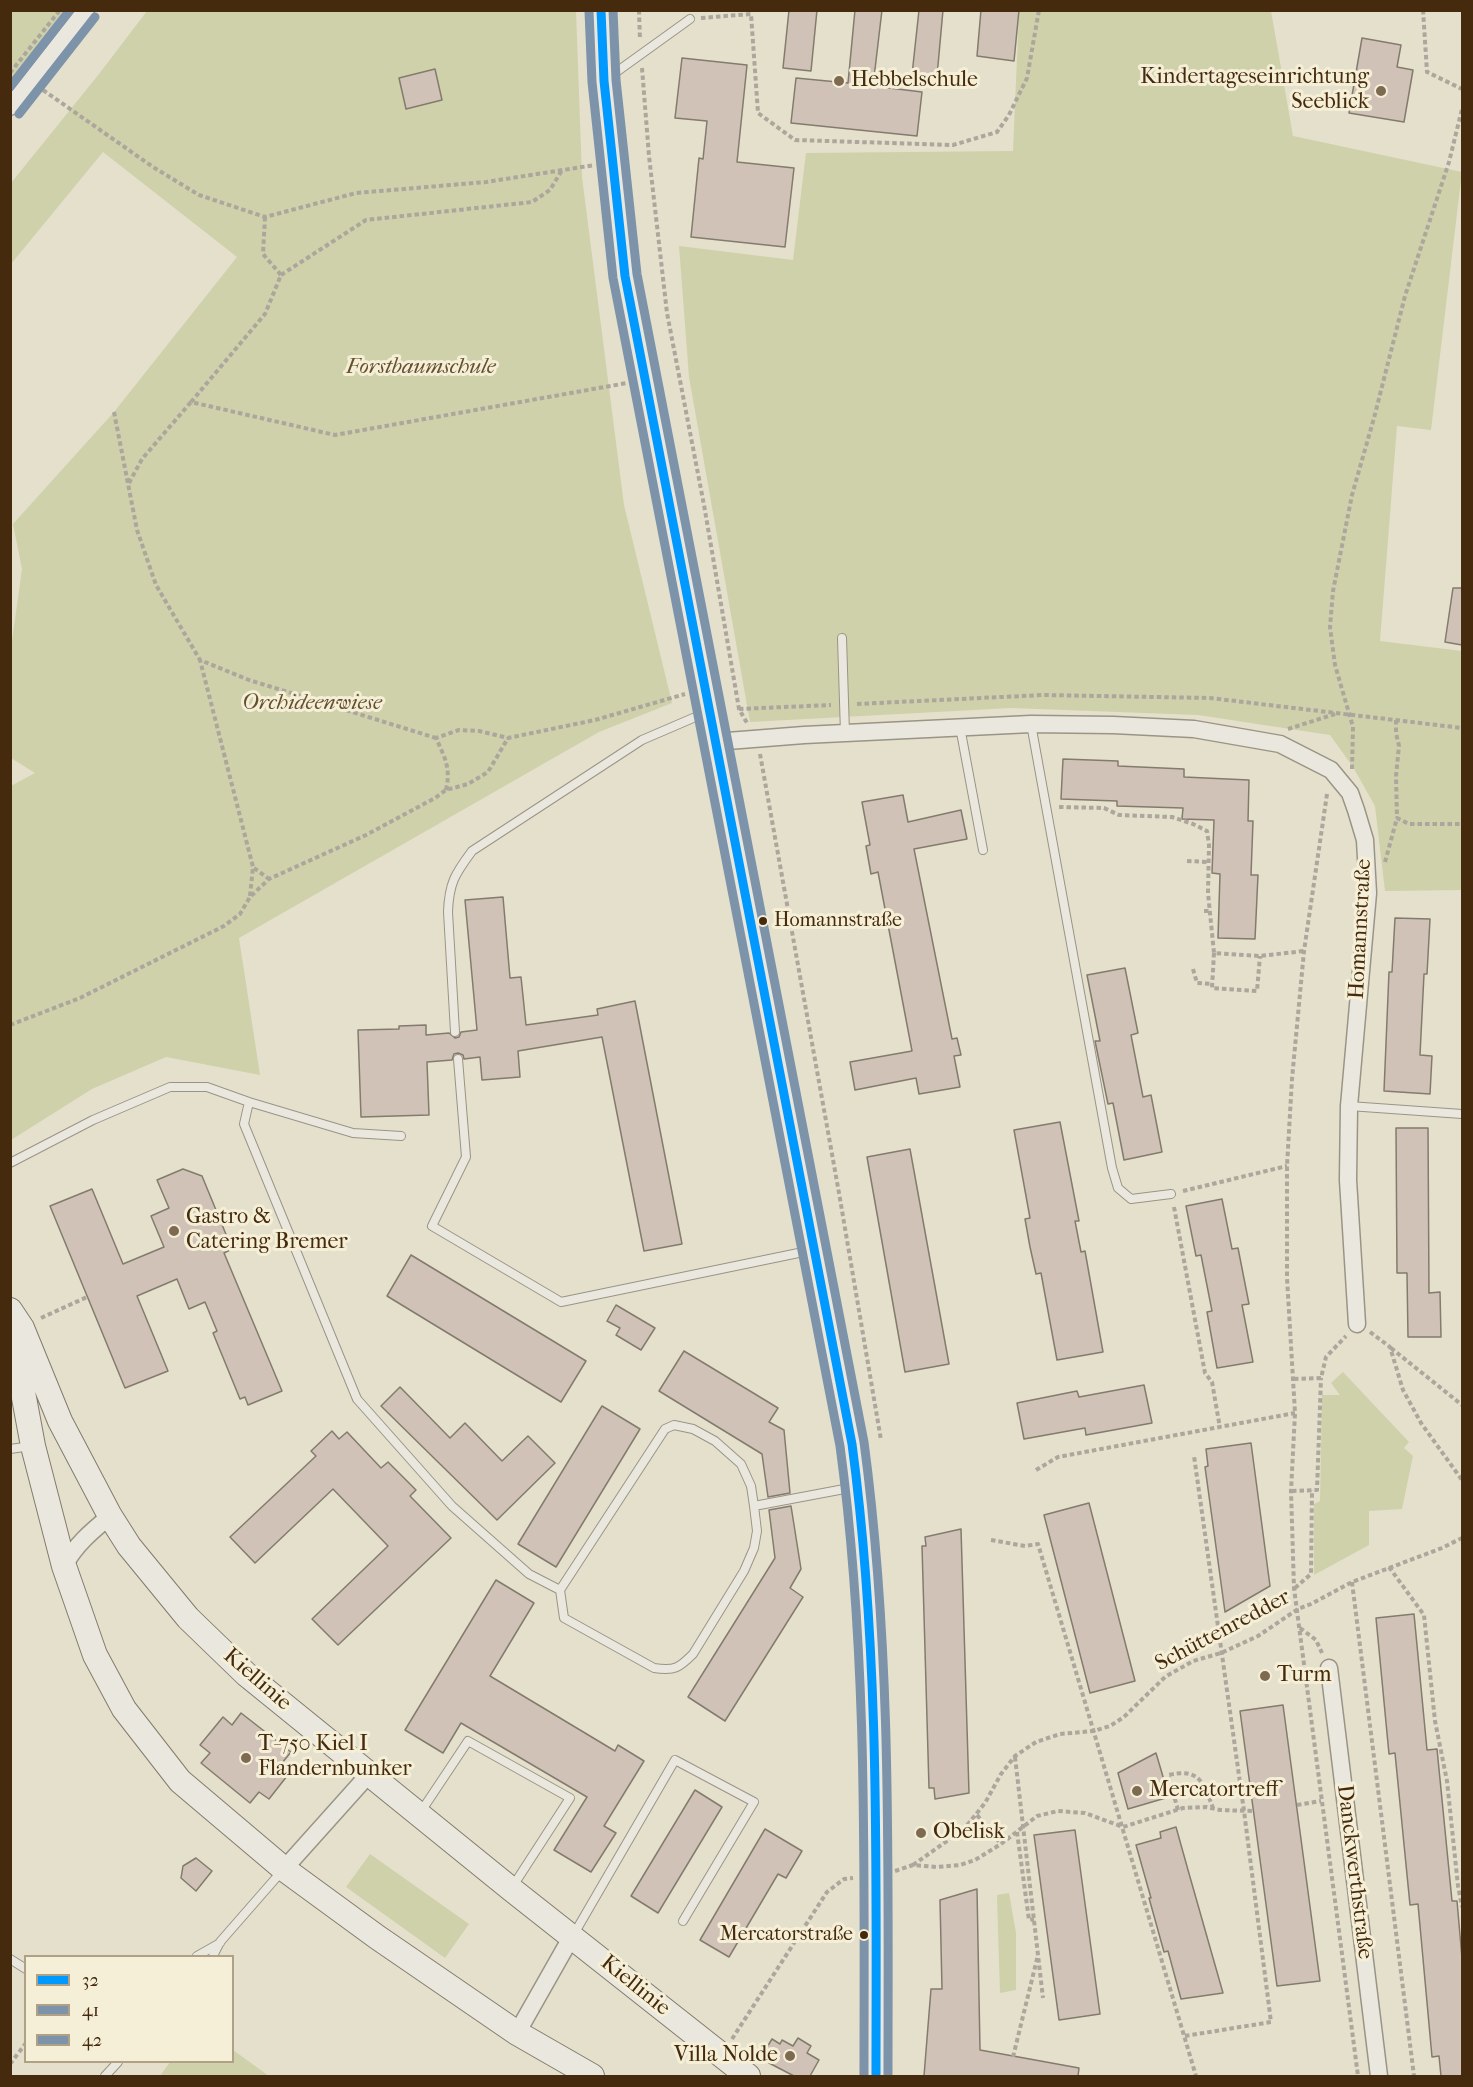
<!DOCTYPE html>
<meta charset="utf-8">
<style>
body{margin:0}
#map{position:relative;width:1473px;height:2087px;overflow:hidden;background:#e4e0cc;font-family:"IM FELL French Canon",serif}
canvas{display:block}
.frame{position:absolute;inset:0;border:12px solid #452a0d;pointer-events:none}
.legend{position:absolute;left:24px;top:1955px;width:210px;height:108px;box-sizing:border-box;background:#f5efd7;border:2px solid #afa086;margin:0;padding:8px 10px;list-style:none;font-size:18px;color:#452a0d}
.legend li{display:flex;align-items:center;gap:12px;height:30px}
.legend b{width:30px;border:2px solid #afa086}
</style>
<div id="map">
<canvas width="1473" height="2087"></canvas>
<div class="frame"></div>
<ul class="legend">
<li><b style="height:8px;background:#09f"></b>32</li>
<li><b style="height:8px;background:#7c93aa"></b>41</li>
<li><b style="height:8px;background:#7c93aa"></b>42</li>
</ul>
</div>
<script>
const g = document.querySelector('canvas').getContext('2d');
g.lineJoin = 'round';
function fill(path, color) {
  g.fillStyle = color;
  g.fill(path, 'evenodd');
}
function trace(path, color, width, dash) {
  g.strokeStyle = color;
  g.lineWidth = width;
  g.lineCap = dash ? 'butt' : 'round';
  g.setLineDash(dash || []);
  g.stroke(path);
}
function label(font, color, halo, rows, align = 'center') {
  g.font = font + ' "IM FELL French Canon",serif';
  g.lineWidth = 6;
  g.setLineDash([]);
  g.textBaseline = 'middle';
  g.strokeStyle = halo;
  g.fillStyle = color;
  for (const [text, x, y, turn = 0] of rows) {
    g.save();
    g.translate(x, y);
    g.rotate((+turn || 0) * Math.PI / 180);
    g.textAlign = isNaN(turn) ? turn : align;
    if (halo) g.strokeText(text, 0, 0);
    g.fillText(text, 0, 0);
    g.restore();
  }
}
fill(new Path2D(`
 M11,10L71,11L11,88L10,11Z
 M147,11H576L582,177L624,505L672,703L599,732L239,938L260,1075L166,1057L92,1089L11,1140V786L35,773L11,758V648L22,569L13,524L114,412L237,257L103,152L11,264V183L99,74Z
 M1019,11H1271L1293,136L1462,172L1431,430L1397,426L1380,641L1462,651V890L1385,891L1375,806L1353,767L1330,735L1198,715L1011,708L750,722L689,377L679,246L793,260L806,153L1013,151Z
 M1343,1372L1409,1442L1404,1448L1413,1456L1402,1509L1369,1511V1545L1314,1575V1504L1320,1501L1322,1395H1340L1331,1383Z
 M370,1854L469,1924L445,1958L346,1887Z
 M1009,1893L1016,1933V1990L1000,1993L997,1895Z
 M233,2050L269,2076H160L170,2062H232Z`), '#cfd1ab');
const building = new Path2D(`
 M789,10H817L811,71L783,68Z
 M855,10H882L873,86L922,92L917,136L791,123L796,78L848,83Z
 M919,10H943L936,87L911,84Z
 M981,10H1019L1014,61L977,56Z
 M1362,38L1401,45L1397,67L1413,70L1404,122L1349,113Z
 M682,58L747,65L737,162L794,168L785,247L691,237L699,158L703,159L707,121L675,118Z
 M435,69L442,100L406,109L399,78Z
 M1453,588H1462V645L1445,642Z
 M1063,759L1118,761V766L1184,769V777L1249,780L1248,821H1253L1251,875H1258L1255,939L1218,938L1220,874L1212,873L1214,820L1182,819L1183,808L1117,806V801L1061,799Z
 M903,795L908,822L961,810L967,839L914,849L952,1039L957,1038L961,1055L954,1056L960,1087L919,1094L916,1078L855,1090L850,1062L912,1051L878,872L871,874L866,846L870,845L862,802Z
 M503,897L510,978L521,977L526,1025L598,1015L597,1009L635,1001L682,1244L644,1251L602,1037L518,1051L520,1077L482,1080L480,1057L464,1059L463,1055L458,1053L454,1054L452,1060L427,1062L429,1115L361,1117L358,1030L399,1029V1026L426,1025V1035L449,1033L455,1038L459,1037L461,1032L477,1030L465,900Z
 M1395,918L1430,919L1427,974H1424L1420,1055L1432,1056L1430,1094L1384,1091L1389,972H1392Z
 M1125,968L1138,1033L1131,1035L1143,1097L1151,1095L1162,1152L1124,1160L1113,1103L1108,1104L1095,1041H1100L1087,975Z
 M1060,1122L1079,1221H1075L1081,1252L1085,1251L1103,1352L1057,1360L1041,1273L1036,1274L1030,1247L1025,1219L1030,1218L1014,1130Z
 M1396,1128H1428L1429,1293L1440,1292L1441,1337H1408L1407,1273H1397Z
 M910,1149L949,1364L905,1372L867,1157Z
 M183,1169L202,1176L232,1249L224,1253L282,1391L248,1405L245,1397L240,1399L213,1333L217,1331L205,1302L189,1309L177,1279L137,1296L168,1371L125,1388L50,1206L92,1189L123,1264L164,1247L151,1216L169,1208L157,1180Z
 M1222,1199L1232,1249L1238,1248L1249,1304L1242,1305L1253,1362L1217,1368L1207,1312L1212,1311L1201,1255L1196,1256L1186,1206Z
 M411,1255L586,1361L561,1402L387,1296Z
 M616,1305L655,1328L641,1350L616,1335L620,1328L607,1321Z
 M684,1351L778,1408L769,1422L784,1430L790,1493L768,1497L762,1454L659,1391Z
 M1144,1385L1152,1423L1086,1435L1085,1428L1024,1439L1017,1403L1077,1391L1079,1397Z
 M400,1387L450,1438L465,1423L502,1461L528,1436L555,1463L497,1520L381,1406Z
 M602,1406L640,1429L556,1567L518,1544Z
 M332,1431L339,1439L347,1432L381,1468L388,1462L416,1490L410,1496L451,1538L338,1645L312,1619L388,1546L333,1489L255,1563L230,1537L316,1456L311,1451Z
 M1251,1443L1270,1586L1225,1612L1205,1467L1208,1466L1206,1449Z
 M1089,1503L1135,1681L1090,1693L1044,1515Z
 M791,1506L801,1569L790,1588L803,1597L725,1721L688,1697L775,1558L769,1510Z
 M961,1529L969,1793L935,1799L934,1788H929L922,1546H926L925,1537Z
 M496,1580L534,1603L490,1676L615,1751L618,1745L644,1761L604,1826L616,1833L591,1872L554,1850L587,1797L461,1723L443,1753L405,1730Z
 M1414,1614L1427,1750L1437,1749L1452,1901H1457L1462,1958V2076H1441L1439,2056L1432,2057L1418,1904L1410,1905L1395,1753L1389,1754L1376,1618Z
 M1283,1705L1320,1981L1277,1986L1240,1711Z
 M241,1713L291,1752L282,1763L291,1771L269,1799L259,1792L250,1803L201,1763L210,1753L200,1745L223,1717L232,1725Z
 M1156,1753L1169,1797L1128,1809L1118,1773Z
 M695,1790L722,1807L658,1913L631,1896Z
 M1176,1827L1188,1870L1223,1993L1181,1999L1168,1951L1164,1952L1149,1898H1151L1136,1845L1161,1838L1160,1832Z
 M765,1829L802,1851L786,1878L778,1874L729,1957L700,1940Z
 M1075,1830L1100,2014L1059,2020L1034,1835Z
 M196,1858L212,1871L196,1891L181,1878L183,1866Z
 M977,1889L980,2050L1079,2068L1078,2076H924L931,1989H942L940,1900Z
 M798,2038L811,2046L807,2053L819,2060L810,2076H794L769,2063L771,2059L763,2054L772,2039L780,2044L782,2040L793,2046Z`);
fill(building, '#d1c2b7');
trace(building, '#837b6d', 1.5);
const lane = new Path2D(`
 M608,78L690,19
 M842,638L845,733
 M1031,724L1112,1168L1118,1188L1131,1199L1171,1194
 M960,727L983,850
 M455,1032L448,912C449,883 455,874 472,851L642,740L707,712
 M458,1059L466,1157L432,1226L561,1302L813,1250
 M249,1102L244,1124L357,1399L452,1506L529,1574L560,1590L564,1618L654,1668C675,1671 679,1668 693,1654L744,1571L754,1548L757,1531L754,1506L751,1486L741,1464L715,1441L693,1429L674,1425L665,1429L560,1590
 M1349,1106L1462,1114
 M10,1163L93,1120L170,1087H207L249,1102L353,1133L401,1136
 M10,1449L31,1446
 M754,1506L855,1487
 M420,1813L468,1741L570,1798L513,1886
 M574,1934L675,1760L754,1802L683,1921
 M197,1956L220,1943
 M213,1956L220,1942L282,1871
 M10,1959L26,1969
 M105,2076L118,2062`);
const street = new Path2D(`
 M10,107L86,10
 M715,742L804,735L1031,724L1113,725L1194,729L1280,744L1331,770L1350,793L1356,810L1365,840L1368,893L1349,1106L1348,1180L1357,1324
 M64,1566C75,1545 92,1531 110,1516
 M1329,1668L1379,2076
 M284,1869L370,1773
 M517,2033L572,1936`);
const secondary = new Path2D(`
 M601,10L604,81L614,162L625,276L852,1444C871,1572 873,1701 874,1831C875,1913 876,1994 876,2076
 M10,1310L22,1328L60,1421L110,1516L129,1546L188,1618L247,1675L511,1889L748,2076
 M11,1328L33,1446L64,1566L95,1655L124,1709L180,1781L284,1869L377,1937L517,2033L592,2076`);
trace(lane, '#9a9486', 10);
trace(street, '#9a9486', 19);
trace(secondary, '#837b6d', 26);
trace(new Path2D(`
 M639,10L640,40
 M1423,10L1427,72L1462,89
 M701,18L751,14L758,113L795,140L953,145L997,132L1009,115L1027,78L1039,10
 M642,68L649,156L667,313L704,505L739,709L747,723
 M10,73L60,10
 M43,90L153,167L199,195L265,217L356,193L486,182L595,165
 M265,217L263,254L281,275L265,314L191,402L335,435L627,383
 M281,275L366,220L532,202L550,190L562,170
 M114,412L137,530L156,585L200,660
 M129,483L142,459L191,402
 M857,704L1043,695L1210,698L1462,728
 M739,709L831,705
 M1396,720V733L1399,746L1396,776L1397,818
 M1288,729L1335,714
 M760,754L839,1193L881,1440
 M1352,769L1353,727L1335,665L1330,627L1333,591L1352,495L1374,418L1405,296L1449,162L1462,109
 M446,790C451,768 445,758 436,738L459,730L479,731L508,738L595,720L685,694
 M1327,794L1304,951L1292,1079L1287,1166V1278L1295,1413L1291,1491L1294,1588L1358,2076
 M1059,807L1104,808L1119,815L1172,817L1193,824L1207,831L1209,845L1208,893L1214,953L1260,956L1304,951
 M1187,861L1209,862
 M1385,862L1397,818L1409,824H1462
 M254,868L269,879
 M250,896L253,867L200,660L249,680L436,738
 M1204,911H1211
 M1214,953L1212,988L1257,991L1260,956
 M1193,969L1197,983L1212,984
 M10,1025L80,998L224,926L240,914L250,897L269,879L366,835L435,798L446,790L468,784L488,772L508,738
 M1183,1191L1287,1166
 M1174,1207L1205,1373L1212,1382L1220,1428
 M41,1318L87,1297
 M1370,1332L1390,1347L1403,1390L1421,1423L1462,1480
 M1391,1348L1462,1405
 M1294,1379L1321,1378L1326,1357L1346,1336
 M1036,1470L1058,1457L1295,1413
 M1292,1491L1317,1490L1321,1378
 M991,1540L1025,1546L1038,1544L1196,2076
 M1389,1567L1424,1615L1435,1721L1447,1781L1458,1886L1462,1907
 M1352,1582L1414,2076
 M1295,1588L1311,1574L1312,1490
 M1300,1628L1316,1640L1322,1653
 M1015,1757L1043,1998
 M1297,1805L1321,1801
 M1178,1810L1168,1775C1200,1768 1203,1782 1213,1808
 M977,1815L1001,1844
 M1017,1832L1029,1920L1034,1919
 M913,1865L964,1829L985,1803L1001,1774L1015,1756L1036,1742L1060,1734L1094,1731L1110,1726L1124,1717L1165,1677L1193,1661L1221,1653L1258,1636L1298,1609L1311,1604L1352,1582L1442,1548L1462,1538
 M895,1871L913,1865L937,1867L960,1865L975,1860L1001,1844L1037,1816L1058,1811L1085,1813L1123,1827L1183,1808L1206,1807L1220,1810L1253,1811
 M1185,2036L1271,2022L1244,1811L1194,1456
 M732,2039L827,1892L844,1879L853,1878
 M1013,2057L1038,1955
 M10,2064L26,2043`), '#aca69c', 4, [4.5, 3]);
trace(lane, '#eae8de', 8);
trace(street, '#eae8de', 16);
trace(secondary, '#eae8de', 24);
trace(new Path2D(`
 M601,10L604,81L625,276L852,1444C880,1653 876,1866 876,2076`), '#09f', 9);
trace(new Path2D(`
 M589,11L592,82L613,278L840,1446C868,1654 864,1866 864,2076
 M19,114L95,17`), '#7c93aa', 9);
trace(new Path2D(`
 M613,10L616,80L637,274L864,1442C892,1652 888,1865 888,2076
 M10,87L70,10`), '#7c93aa', 9);
for (const [x, y, r, color] of [
 [839,81,6,"#7d6a50"],
 [1381,91,6,"#7d6a50"],
 [763,921,5,"#452a0d"],
 [174,1231,6,"#7d6a50"],
 [1265,1676,6,"#7d6a50"],
 [246,1758,6,"#7d6a50"],
 [1137,1791,6,"#7d6a50"],
 [921,1833,6,"#7d6a50"],
 [864,1935,5,"#452a0d"],
 [790,2056,6,"#7d6a50"]
]) {
  const dot = new Path2D();
  dot.arc(x, y, r, 0, 2 * Math.PI);
  g.fillStyle = color;
  g.fill(dot);
  trace(dot, '#f5efd7', 2);
}
label('20px', '#452a0d', '#f5efd7', [
 ["Homannstraße",774,921],
 ["Mercatorstraße",853,1935,"right"]
], 'left');
label('22px', '#452a0d', '#f5efd7', [
 ["Kindertageseinrichtung",1369,78,"right"],
 ["Seeblick",1369,103,"right"],
 ["Hebbelschule",851,81],
 ["Gastro &",186,1218],
 ["Catering Bremer",186,1243],
 ["Turm",1277,1676],
 ["T-750 Kiel I",258,1745],
 ["Flandernbunker",258,1770],
 ["Mercatortreff",1149,1791],
 ["Obelisk",933,1833],
 ["Villa Nolde",778,2056,"right"]
], 'left');
label('italic 22px', '#63502e', '#f5efd7', [
 ["Forstbaumschule",421,368],
 ["Orchideenwiese",312,704]
]);
label('22px', '#452a0d', '#f5efd7', [
 ["Homannstraße",1361,929,-87],
 ["Schüttenredder",1223,1631,-28],
 ["Kiellinie",257,1680,41],
 ["Danckwerthstraße",1354,1872,83],
 ["Kiellinie",635,1986,39]
]);
</script>
